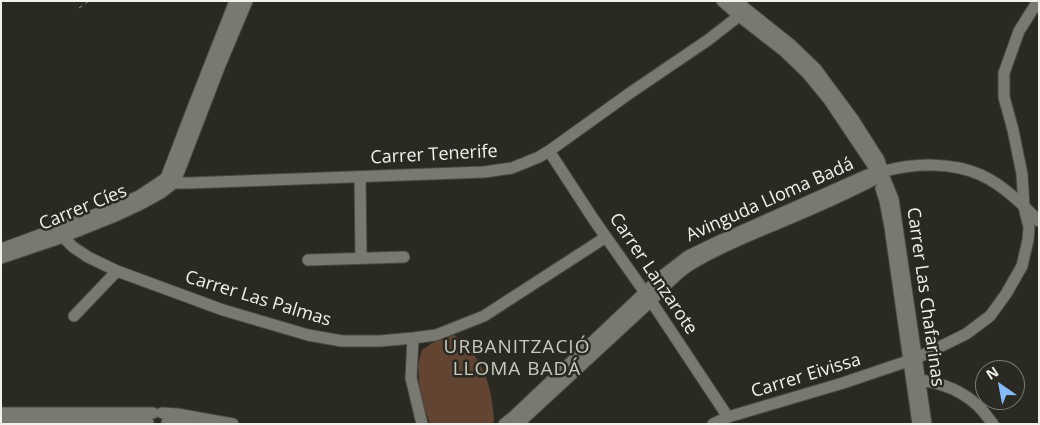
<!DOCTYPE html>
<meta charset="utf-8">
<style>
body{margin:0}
#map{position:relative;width:1040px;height:425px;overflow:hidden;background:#2a2a22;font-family:"Open Sans",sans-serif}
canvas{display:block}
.frame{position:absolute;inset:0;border:2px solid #f1f2ec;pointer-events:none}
.north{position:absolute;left:975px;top:360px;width:50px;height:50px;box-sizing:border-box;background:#2a2a22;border:1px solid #7a7a73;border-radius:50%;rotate:327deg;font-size:14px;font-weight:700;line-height:20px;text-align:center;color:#f1f2ec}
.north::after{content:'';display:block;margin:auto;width:18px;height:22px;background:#86bbfb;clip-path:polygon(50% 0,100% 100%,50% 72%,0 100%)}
</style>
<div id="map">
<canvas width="1040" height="425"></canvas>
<div class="frame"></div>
<div class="north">N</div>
</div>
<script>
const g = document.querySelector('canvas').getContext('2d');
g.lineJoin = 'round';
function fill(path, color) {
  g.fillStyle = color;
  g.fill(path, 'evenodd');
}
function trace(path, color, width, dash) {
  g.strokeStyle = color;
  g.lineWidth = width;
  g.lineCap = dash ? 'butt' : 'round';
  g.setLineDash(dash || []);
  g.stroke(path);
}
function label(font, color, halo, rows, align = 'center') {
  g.font = font + ' "Open Sans",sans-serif';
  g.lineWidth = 5;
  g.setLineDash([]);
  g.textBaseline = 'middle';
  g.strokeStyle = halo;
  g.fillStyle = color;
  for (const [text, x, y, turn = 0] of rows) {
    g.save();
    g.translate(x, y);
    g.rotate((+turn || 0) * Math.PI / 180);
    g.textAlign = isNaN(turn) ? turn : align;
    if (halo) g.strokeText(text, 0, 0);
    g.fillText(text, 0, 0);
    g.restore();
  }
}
fill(new Path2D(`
 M454,335C484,358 492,386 494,422L491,424H430L420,395L418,365L422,350L432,343Z`), '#624433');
const minor = new Path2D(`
 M722,1L739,16L784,51L807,73L829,100L876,170
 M736,1L790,44L816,69L853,119L879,160L882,169
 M549,151L594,220L651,301L728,417
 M885,171C915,163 952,162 981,175C1003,185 1022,204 1039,221
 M360,177L361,258
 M884,177L893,199L926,424
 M166,178L174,183H189L484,172L512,168L539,157L549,151L630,93L708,40L739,16L752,14
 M166,178L194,105L235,1
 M881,188L885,201L890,227L918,424
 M58,229L63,237L73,247L88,257L117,271L223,310L308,335L342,341H380L413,338L436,335L484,316L606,237
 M1,249L102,212L139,196L166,178
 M1,258L63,237L113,217L141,204L161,193L174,183L180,169L220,65L247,1
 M308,260L404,257
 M74,316L117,271
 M413,338L411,378L422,424
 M920,380C941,383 961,390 977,405C983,410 988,418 993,424
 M1,413H153
 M162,413L177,414L233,424
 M1,422L129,421L148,422
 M167,422L189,424
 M504,424L514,416L662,276L688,256L717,242L865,176L875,172
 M518,424L651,301C662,289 674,276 687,267C708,253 732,243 755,233C796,216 838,199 877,178
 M713,424L728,417L843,383L917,358L966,334L990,316L1006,294L1022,266L1028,240L1029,227L1024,207L1022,174L1013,130L1004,97V73L1019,31L1038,1`);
trace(minor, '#484942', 13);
trace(new Path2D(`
 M79,8L89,1`), '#91928b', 1, [4, 4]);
trace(minor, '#787970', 11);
label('18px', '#f1f2ec', '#2a2a22', [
 ["Carrer Tenerife",434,155,-3],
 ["Avinguda Lloma Badá",770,200,-24],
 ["Carrer Cíes",83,208,-22],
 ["Carrer Lanzarote",653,274,56],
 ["Carrer Las Chafarinas",925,297,82],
 ["Carrer Las Palmas",258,299,17],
 ["Carrer Eivissa",806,376,-17]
]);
g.letterSpacing = '1px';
label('19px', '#c8c8be', '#2a2a22', [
 ["URBANITZACIÓ",517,348],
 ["LLOMA BADÁ",517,370]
]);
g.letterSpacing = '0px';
</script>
